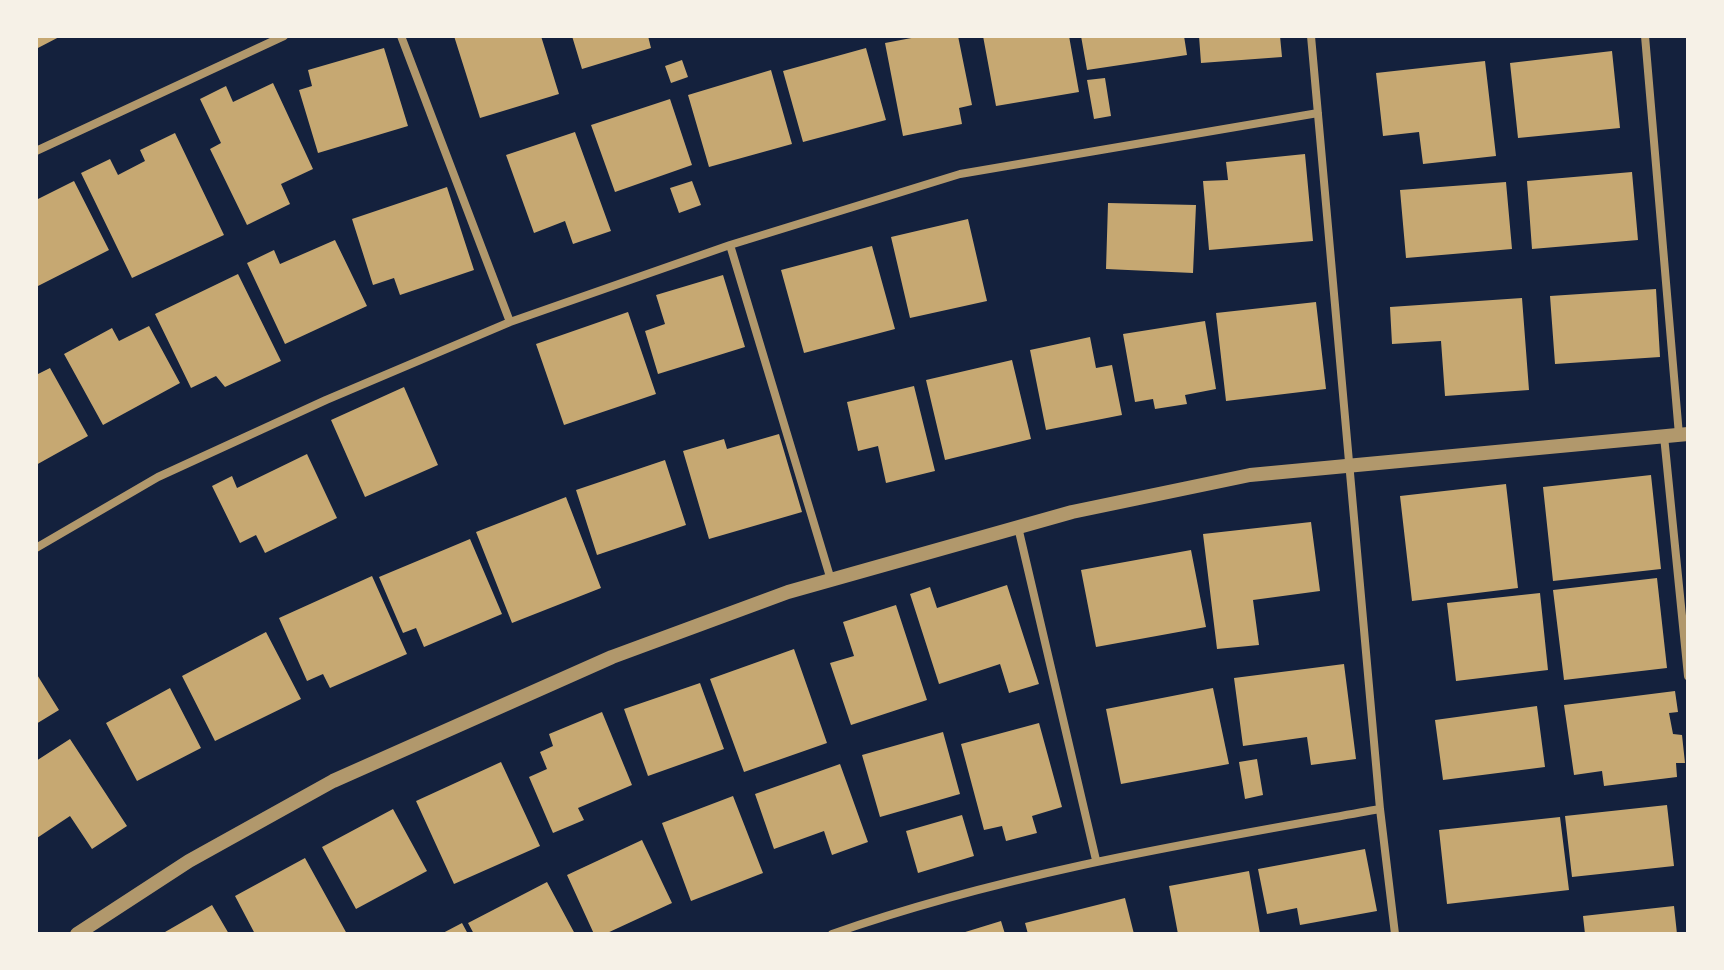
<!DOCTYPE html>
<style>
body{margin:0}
#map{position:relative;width:1724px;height:970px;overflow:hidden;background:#14213d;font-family:Arial,sans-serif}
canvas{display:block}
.frame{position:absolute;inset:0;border:38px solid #f6f1e7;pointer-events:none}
</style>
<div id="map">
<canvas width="1724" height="970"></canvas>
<div class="frame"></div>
</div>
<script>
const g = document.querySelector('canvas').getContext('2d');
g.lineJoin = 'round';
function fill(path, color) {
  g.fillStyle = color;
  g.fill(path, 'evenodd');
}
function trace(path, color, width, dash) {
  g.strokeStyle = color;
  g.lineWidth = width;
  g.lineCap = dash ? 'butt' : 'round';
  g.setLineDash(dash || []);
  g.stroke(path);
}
fill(new Path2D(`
 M36,36H61L36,49Z
 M454,36H541L559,94L480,118Z
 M572,36H648L651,48L582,69Z
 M922,36H958L972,105L959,108L962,124L903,136L885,43Z
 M983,36H1069L1079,92L996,106Z
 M1081,36H1184L1187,55L1087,70Z
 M1199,36H1280L1282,57L1201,63Z
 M384,48L408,126L318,153L299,90L312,86L308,70Z
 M866,48L886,120L803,142L783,71Z
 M1612,51L1620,128L1518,138L1510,63Z
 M682,60L688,77L671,83L665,66Z
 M1485,61L1496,156L1423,164L1419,132L1383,136L1376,73Z
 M771,70L792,144L709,167L688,95Z
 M1105,78L1111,116L1094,119L1087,80Z
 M273,83L313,169L281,184L290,204L247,225L210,149L221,143L200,99L226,86L233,102Z
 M670,99L692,165L615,192L591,125Z
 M575,132L611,231L573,244L565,221L534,233L506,155Z
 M175,133L224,235L132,278L81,173L110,159L118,175L145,161L140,150Z
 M1305,154L1313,241L1209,250L1203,181L1228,180L1226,162Z
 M1632,172L1638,240L1532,249L1527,181Z
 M74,181L109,250L36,287V200Z
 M692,181L701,205L679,213L670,188Z
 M1506,182L1512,249L1406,258L1400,190Z
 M447,187L474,270L400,295L394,278L373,285L352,219Z
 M1108,203L1196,205L1193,273L1106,269Z
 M968,219L987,301L910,318L891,237Z
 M335,240L367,306L285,344L247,263L274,250L280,264Z
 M872,246L895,329L804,353L781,270Z
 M238,274L281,361L225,387L216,376L191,388L155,314Z
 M723,275L745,347L658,374L645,331L665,324L656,295Z
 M1656,289L1660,357L1555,364L1550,296Z
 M1522,298L1529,390L1445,396L1441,341L1392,344L1390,307Z
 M1316,302L1326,389L1226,401L1216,313Z
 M628,312L656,394L564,425L536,344Z
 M1205,321L1216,389L1185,395L1187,404L1155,409L1153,399L1135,402L1123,334Z
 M149,326L180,383L103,425L64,354L112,328L119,341Z
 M1090,337L1096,368L1112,365L1122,415L1046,430L1030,350Z
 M1012,360L1031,439L945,460L926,380Z
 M50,368L88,436L36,465V375Z
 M914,386L935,471L886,483L878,446L858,451L847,402Z
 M404,387L438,465L365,497L331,420Z
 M779,434L802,512L709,539L683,451L724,439L727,449Z
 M307,454L337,518L265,553L256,535L240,543L212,486L232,476L237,488Z
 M665,460L686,525L597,555L576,490Z
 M1651,475L1661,569L1553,581L1543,487Z
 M1506,484L1518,588L1412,601L1400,496Z
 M566,497L601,588L512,623L476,532Z
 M1311,522L1320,591L1253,600L1259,645L1217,649L1203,534Z
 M470,539L502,614L424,647L416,628L403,633L379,577Z
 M1191,550L1206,627L1096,647L1081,570Z
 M372,576L407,654L330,688L323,674L307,681L279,618Z
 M1657,578L1667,668L1564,680L1553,590Z
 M1007,585L1039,684L1009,693L1000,664L939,684L910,594L930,587L937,608Z
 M1540,593L1548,670L1456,681L1447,603Z
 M896,605L927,700L851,725L830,663L854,656L843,622Z
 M266,632L301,699L215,741L182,676Z
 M794,649L827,743L744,772L710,679Z
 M1344,664L1356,759L1311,765L1307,737L1243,746L1234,678Z
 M36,673L59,710L36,724Z
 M700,683L724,749L648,776L624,709Z
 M170,688L201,748L137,781L106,723Z
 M1213,688L1229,764L1121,784L1106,709Z
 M1675,691L1678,712L1669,713L1673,734L1682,735L1685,763H1676L1677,777L1604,786L1602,771L1574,775L1564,705Z
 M1537,706L1545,767L1443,780L1435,720Z
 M602,712L632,785L578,808L584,820L553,833L529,777L547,769L540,752L553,746L549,734Z
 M1039,723L1062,807L1032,816L1037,833L1006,841L1002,826L984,830L961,744Z
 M943,732L960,794L880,817L862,755Z
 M70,739L127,826L92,849L70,816L37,838L36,835V761Z
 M1257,759L1263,795L1245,799L1239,762Z
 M501,762L540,846L454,884L416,801Z
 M840,764L868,842L832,855L824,831L774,849L755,794Z
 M733,796L763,873L691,901L662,823Z
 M1667,805L1674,866L1572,877L1565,816Z
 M393,809L427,871L356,909L322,847Z
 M962,815L974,856L918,873L906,831Z
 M1560,817L1569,890L1447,904L1439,830Z
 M642,840L672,903L605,934H594L567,875Z
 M1365,849L1377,911L1300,925L1297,908L1267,914L1258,869Z
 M305,858L347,934H255L235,896Z
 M1249,871L1260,934H1178L1169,886Z
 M547,882L575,934H474L468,923Z
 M1125,898L1134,934H1028L1025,923Z
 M212,905L229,934H167L165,932Z
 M1674,906L1677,934H1585L1583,916Z
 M1001,921L1005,934H962V933Z
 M462,923L468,934H441Z`), '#c6a872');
trace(new Path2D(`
 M401,36L510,322
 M1311,36L1380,809L1395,934
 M1645,36L1679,435
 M36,151L284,36
 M730,245L831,580
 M1664,436L1688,676
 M1018,527L1096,860
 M36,548L158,477L326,400L510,322L730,245L960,174L1318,113
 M832,934C1009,872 1195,842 1380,809`), '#b1986c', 8);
trace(new Path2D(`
 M77,934L189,861L333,781L612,657L788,592L1072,512L1250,475L1688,434`), '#b1986c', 14);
</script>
